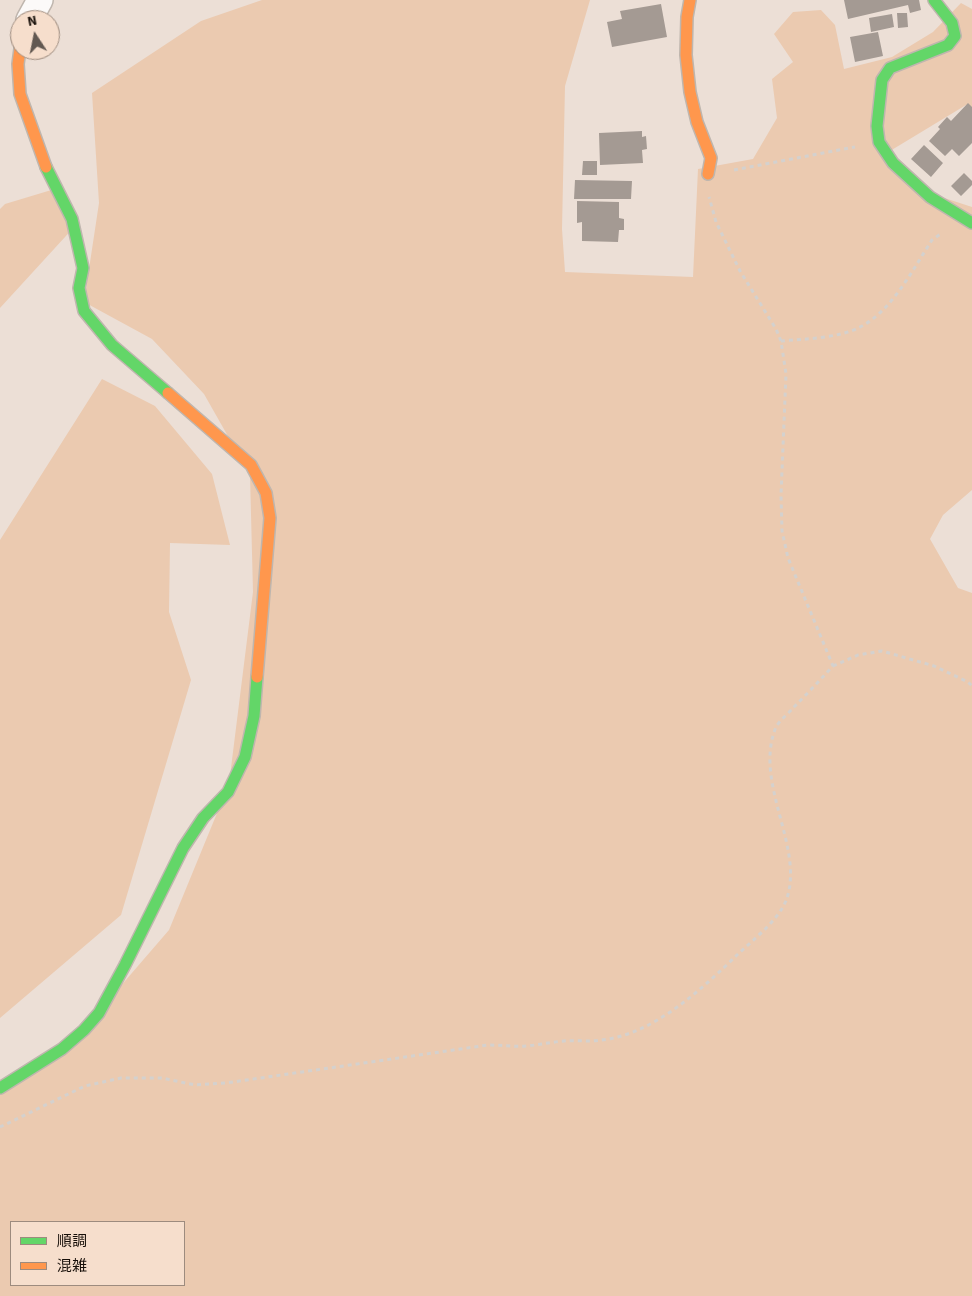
<!DOCTYPE html>
<meta charset="utf-8">
<style>
body{margin:0}
#map{position:relative;width:972px;height:1296px;overflow:hidden;background:#ecdfd6;font-family:"Source Sans 3","Noto Sans JP",sans-serif}
canvas{display:block}
.legend{position:absolute;left:10px;top:1221px;width:175px;height:65px;box-sizing:border-box;background:#f6decc;border:1px solid #9d8b7e;margin:0;padding:6px 9px;list-style:none;font-size:15px;color:#170f09}
.legend li{display:flex;align-items:center;gap:10px;height:25px}
.legend b{width:25px;border:1px solid #9d8b7e}
.north{position:absolute;left:10px;top:10px;width:50px;height:50px;box-sizing:border-box;background:#f6decc;border:1px solid #9d8b7e;border-radius:50%;rotate:349deg;font-size:14px;font-weight:700;line-height:20px;text-align:center;color:#170f09}
.north::after{content:'';display:block;margin:auto;width:18px;height:22px;background:#625851;clip-path:polygon(50% 0,100% 100%,50% 72%,0 100%)}
</style>
<div id="map">
<canvas width="972" height="1296"></canvas>
<ul class="legend">
<li><b style="height:6px;background:#63d668"></b>順調</li>
<li><b style="height:6px;background:#ff974d"></b>混雑</li>
</ul>
<div class="north">N</div>
</div>
<script>
const g = document.querySelector('canvas').getContext('2d');
g.lineJoin = 'round';
function fill(path, color) {
  g.fillStyle = color;
  g.fill(path, 'evenodd');
}
function trace(path, color, width, dash) {
  g.strokeStyle = color;
  g.lineWidth = width;
  g.lineCap = dash ? 'butt' : 'round';
  g.setLineDash(dash || []);
  g.stroke(path);
}
fill(new Path2D(`
 M262,0H590L565,86L562,229L565,272L693,277L698,169L753,159L777,118L772,79L793,62L774,34L793,12L821,10L835,25L844,69L892,57L933,32L961,3L972,9V110L966,105L890,151L926,192L972,207V490L943,515L930,539L958,588L972,593V1296H0V1082L81,1032L169,930L229,784L253,592L250,475L204,394L152,339L84,302L99,203L92,93L201,21ZM11,1222H184V1285H11Z
 M58,188L76,225L0,308V209L5,204Z
 M102,379L155,406L212,474L230,545L170,543L169,612L191,680L121,915L0,1018V540Z`), '#ebcab0');
fill(new Path2D(`
 M844,0H919L921,10L910,13L908,5L848,19Z
 M661,4L667,37L612,47L607,22L622,19L620,11Z
 M897,13H907L908,27L898,28Z
 M892,14L894,27L871,32L869,18Z
 M878,32L883,56L855,62L850,37Z
 M968,103L972,107V143L959,156L952,149L945,156L929,141L940,129L938,127L947,117L951,121Z
 M642,131V137L646,136L647,149L642,150L643,163L600,165L599,133Z
 M924,145L943,163L931,177L911,159Z
 M583,161H597V175H582Z
 M964,173L972,181V185L961,196L951,186Z
 M575,180L632,181L631,199H574Z
 M577,201L619,202V218L624,219V230H619L618,242L582,241V222L577,223Z`), '#a49a93');
const street = new Path2D(`
 M29,20L40,0`);
const fast = new Path2D(`
 M934,0L952,23L955,36L948,45L890,68L882,80L877,126L879,142L893,163L930,197L972,223
 M46,167L72,219L83,268L79,288L84,311L112,345L168,393
 M0,1088L62,1049L84,1030L99,1013L125,965L183,848L203,818L228,792L245,757L254,716L257,677`);
const slow = new Path2D(`
 M690,0L687,17L686,55L690,92L697,122L711,158L708,174
 M20,49L18,64L20,94L46,167
 M168,393L251,465L266,493L270,518L257,677`);
trace(street, '#bfb6ae', 28);
trace(fast, '#bfb6ae', 14);
trace(slow, '#bfb6ae', 14);
trace(new Path2D(`
 M734,170L855,147
 M781,341C804,339 840,338 860,327C892,311 913,269 932,240L942,233
 M833,666L858,655L882,651L934,666L968,682L972,686
 M0,1127L85,1086L121,1078H162L195,1085L226,1083L488,1045C501,1045 514,1047 526,1046C539,1045 551,1042 564,1041C576,1040 589,1042 601,1040C653,1035 702,989 737,955C753,940 780,919 787,898C804,846 753,782 776,727C780,720 789,713 794,707C807,694 820,680 833,666L788,558L782,531L781,495L786,374L781,341L776,329L740,271L716,222L709,197`), '#d4d1ce', 3, [4, 4]);
trace(street, '#fcfaf9', 25);
trace(fast, '#63d668', 11);
trace(slow, '#ff974d', 11);
</script>
